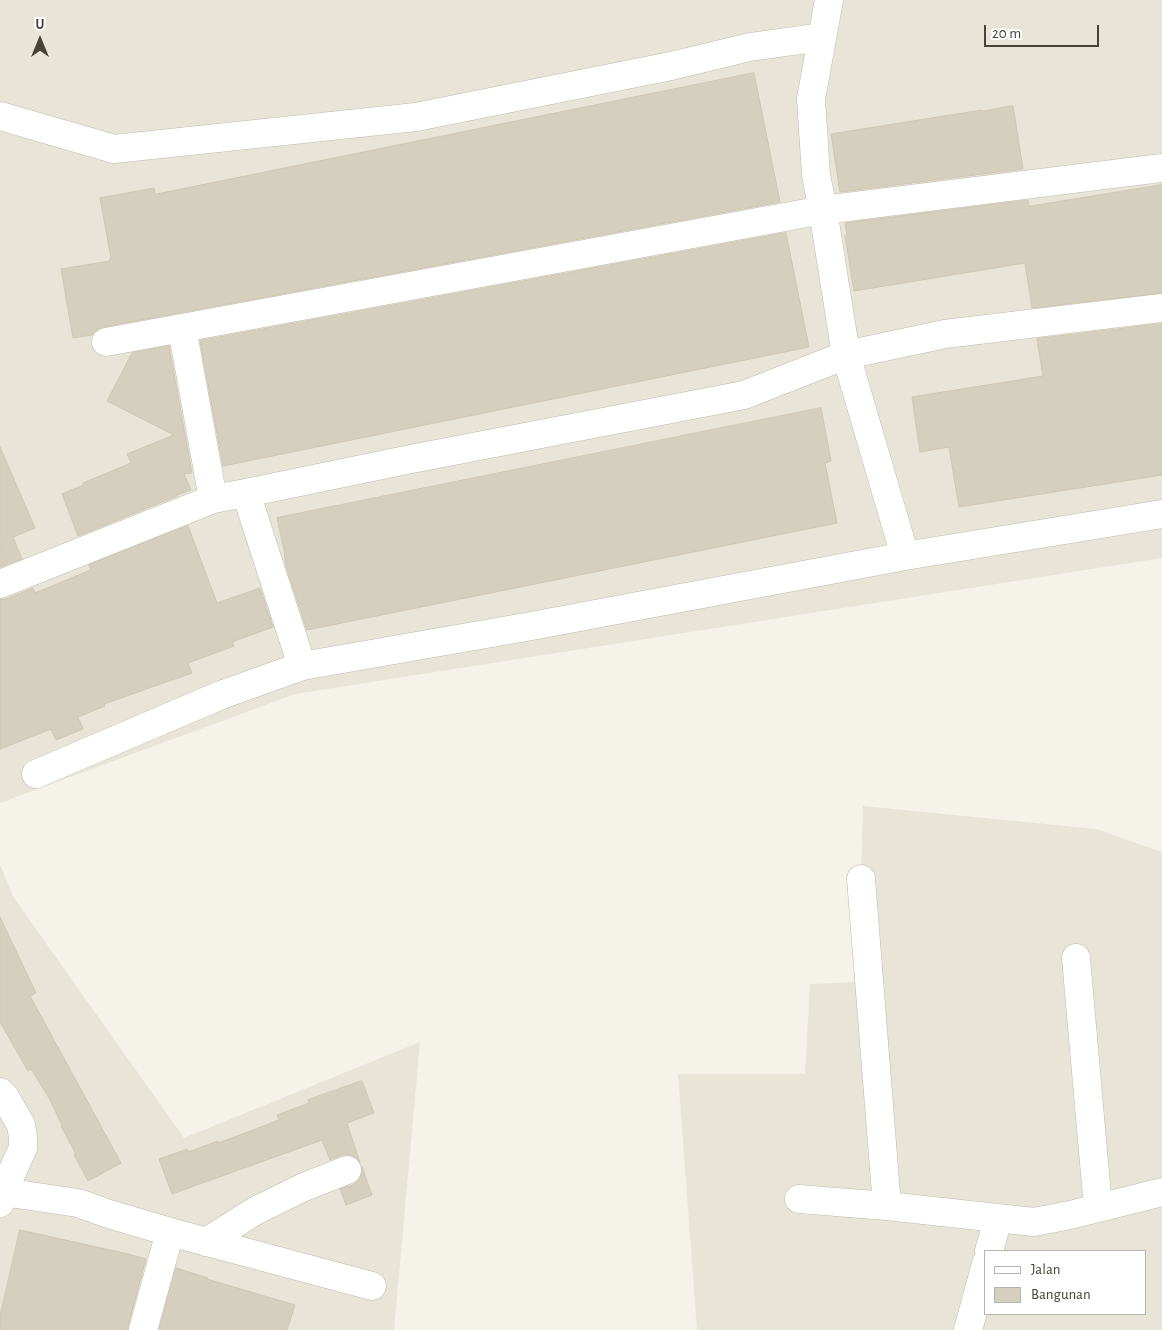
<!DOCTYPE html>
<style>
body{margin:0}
#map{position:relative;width:1162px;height:1330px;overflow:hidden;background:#f4f2e9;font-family:"Alegreya Sans",sans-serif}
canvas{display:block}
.legend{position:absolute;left:984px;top:1250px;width:162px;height:65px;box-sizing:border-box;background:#fff;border:1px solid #b6b4af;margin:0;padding:6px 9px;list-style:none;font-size:15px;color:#484338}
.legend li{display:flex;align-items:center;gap:10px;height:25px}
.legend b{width:25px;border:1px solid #b6b4af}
.north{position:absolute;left:15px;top:15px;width:50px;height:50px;-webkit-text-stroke:4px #fff;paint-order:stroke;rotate:0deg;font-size:14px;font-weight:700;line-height:20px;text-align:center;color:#484338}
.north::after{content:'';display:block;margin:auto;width:18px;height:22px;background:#484338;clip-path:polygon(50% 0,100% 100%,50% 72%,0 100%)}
.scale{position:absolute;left:984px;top:25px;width:115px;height:22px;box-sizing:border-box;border:2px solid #484338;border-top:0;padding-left:6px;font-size:15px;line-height:18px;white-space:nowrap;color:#484338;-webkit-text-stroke:4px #fff;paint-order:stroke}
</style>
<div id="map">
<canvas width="1162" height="1330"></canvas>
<ul class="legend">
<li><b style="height:6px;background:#fff"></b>Jalan</li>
<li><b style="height:14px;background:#d5cfbf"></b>Bangunan</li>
</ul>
<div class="north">U</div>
<div class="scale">20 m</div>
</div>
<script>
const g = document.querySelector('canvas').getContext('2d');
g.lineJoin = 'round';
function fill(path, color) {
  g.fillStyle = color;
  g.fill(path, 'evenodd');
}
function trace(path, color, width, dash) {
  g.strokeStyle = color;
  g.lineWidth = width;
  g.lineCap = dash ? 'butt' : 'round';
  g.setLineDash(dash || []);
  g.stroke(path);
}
fill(new Path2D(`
 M0,0H1162V558L295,694L0,803Z
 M863,806L1096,829L1162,852V1330H697L678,1074H805L810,984L858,982ZM986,1251H1146V1314H986Z
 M0,865L14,898L184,1138L420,1042L394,1330H0Z`), '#e8e4d7');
const building = new Path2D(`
 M754,73L780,202L103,327L96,330L92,335L73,338L61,269L110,261V258H111L100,198L154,188L155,194Z
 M1013,106L1023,169L840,192L831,134L982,110V111Z
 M1162,185V293L1032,308L1025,263L854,291L845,236L847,235L845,223L1028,200L1029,206Z
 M786,233L809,347L223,466L200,341Z
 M1162,324V475L959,507L949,447L920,452L912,397L1043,376L1037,339Z
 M169,346L192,473L184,474L191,490L177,495V496L78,536L62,494L83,485V483L131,463L127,454L174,435L107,401L132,353Z
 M821,408L831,461L825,463L837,523L307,630L286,566L284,550L277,518Z
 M0,447L35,528L13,537L22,559L0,567Z
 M188,526L217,603L260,588L273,627L232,642L234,646L188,663L192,673L104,704L105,706L78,717L83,729L56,740L51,729L0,749V599H6L33,588L35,593L91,570L89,565Z
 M0,917L36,993L30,996L121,1163L88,1181L74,1155L76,1154L61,1126L62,1125L49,1098L31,1069L28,1071L0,1022Z
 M362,1081L374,1113L347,1123L360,1163L356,1158L349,1155H341L330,1160L322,1140L172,1194L159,1159L187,1149L188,1152L218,1141V1143L248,1132L279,1120L277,1115L309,1103L308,1100Z
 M362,1167L372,1195L346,1205L340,1189L353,1185L359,1180L362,1173Z
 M20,1230L128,1254L146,1259L128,1326V1330H0V1316Z
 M176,1268L208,1278L207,1279L295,1305L287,1330H159Z`);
fill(building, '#d5cfbf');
trace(building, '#d0c7b2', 1);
const minor = new Path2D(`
 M829,0L811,99L816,175L823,210L846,355L905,556
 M0,116L114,149L416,117L671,66L750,47L822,37
 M106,342L182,328
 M246,493L302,666
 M213,499L182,328L823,210L1162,168
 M0,584L213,499L246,493L411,459L744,395L846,355L945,334L1162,308
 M36,774L221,695L302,666L526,627L905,556L1162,514
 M861,879L887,1206
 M1076,958L1098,1208
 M0,1092L5,1097L21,1125L23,1137V1148L3,1192L0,1203
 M3,1192L78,1203L109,1214L170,1232
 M799,1199L887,1206L1034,1222L1070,1215L1162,1192
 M206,1242L255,1211L304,1187L347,1170
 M989,1251L998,1219
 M143,1330L170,1232L372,1286
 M968,1330L986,1264`);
trace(minor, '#bfbbac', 29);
trace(minor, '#fff', 28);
</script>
